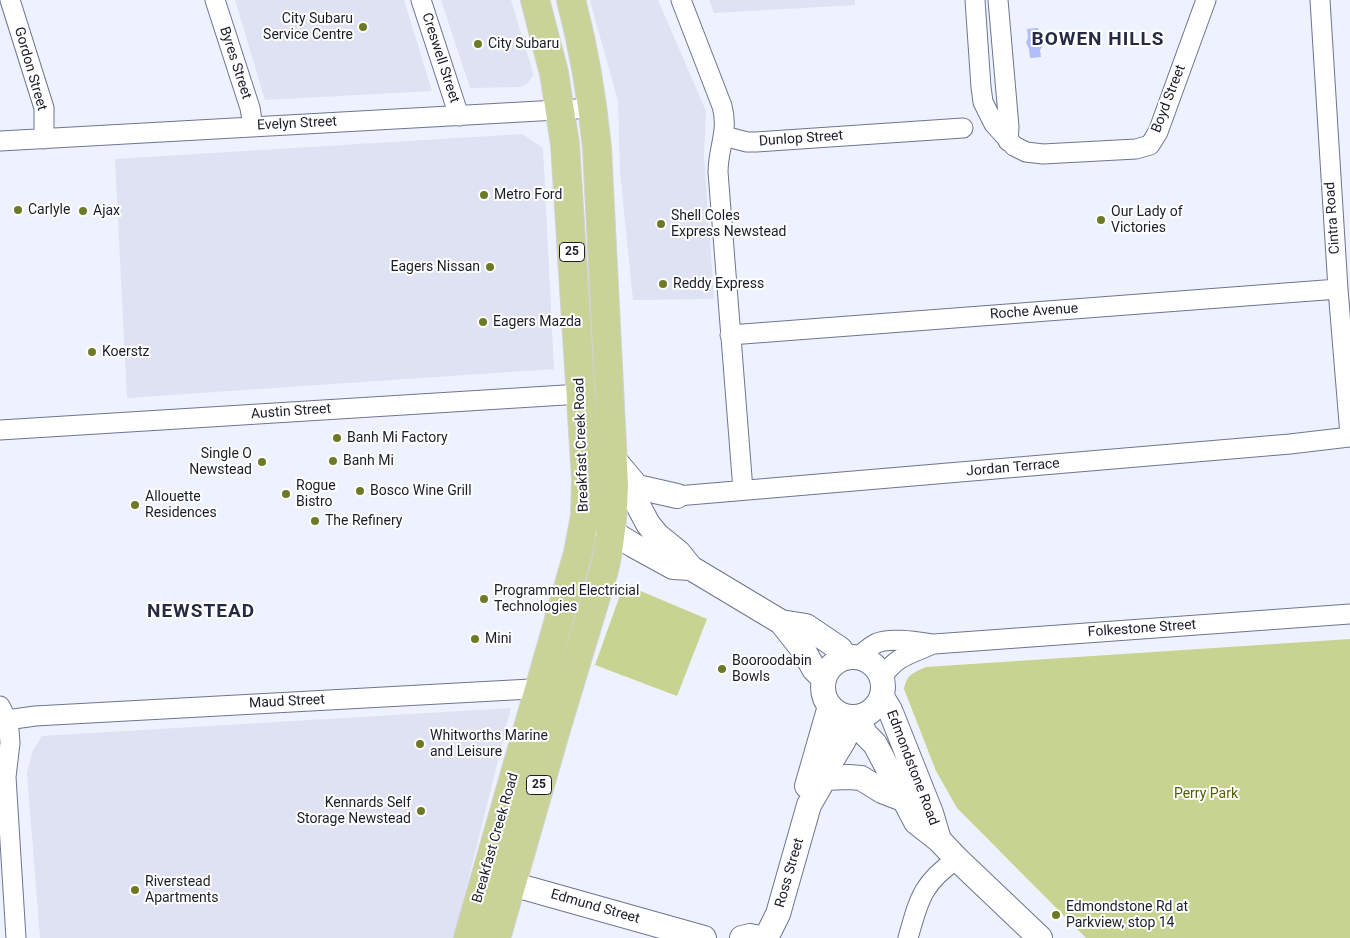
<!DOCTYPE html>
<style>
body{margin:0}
canvas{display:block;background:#eef2ff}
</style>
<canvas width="1350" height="938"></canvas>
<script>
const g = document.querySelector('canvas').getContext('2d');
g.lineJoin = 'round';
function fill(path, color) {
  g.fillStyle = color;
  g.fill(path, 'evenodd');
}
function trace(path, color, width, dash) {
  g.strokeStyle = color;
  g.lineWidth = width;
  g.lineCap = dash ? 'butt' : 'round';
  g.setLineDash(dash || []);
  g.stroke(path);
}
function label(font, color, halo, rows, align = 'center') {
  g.font = font + ' Roboto,sans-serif';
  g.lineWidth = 4;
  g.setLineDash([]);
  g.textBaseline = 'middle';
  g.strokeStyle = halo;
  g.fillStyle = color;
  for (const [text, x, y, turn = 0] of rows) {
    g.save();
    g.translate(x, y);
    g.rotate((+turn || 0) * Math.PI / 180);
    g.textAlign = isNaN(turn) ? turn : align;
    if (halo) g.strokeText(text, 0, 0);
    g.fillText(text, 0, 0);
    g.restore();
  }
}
fill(new Path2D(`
 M235,0H404L432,91L265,100Z
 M441,0H511L532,69L533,75L528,83L521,87L470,88Z
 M592,0H658L706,111L704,156L714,299L633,300L620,172L618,101L590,1Z
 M709,0H855V5L714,13Z
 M522,134L543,148L554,369L127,398L115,159Z
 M511,708L454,938H40L27,773L32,752L42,736Z`), '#dee2f2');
fill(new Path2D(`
 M624,584L707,619L677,696L595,665Z
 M1350,639V938H1086L957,808L936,771L904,689C907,674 913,673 926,667Z`), '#c6d391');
fill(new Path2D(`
 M1038,28C1039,35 1045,38 1044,44L1040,50L1041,57L1030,58L1029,49L1026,42L1028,38L1027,29Z`), '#aebef6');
const minor = new Path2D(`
 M10,0L44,108V139
 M215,0L250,108L253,126
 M421,0L459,116
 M681,0L722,106C729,131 718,148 718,172L743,490
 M975,0L981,87L983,102L994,124L1014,146L1026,152L1043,154L1136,149L1150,145L1158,132L1206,0
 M998,0L1009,127L1008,141
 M1320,0L1338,289L1350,435
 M724,136L747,142H756L963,128
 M0,141L593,108
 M730,335L1338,289
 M0,430L581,394
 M677,496L1290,444L1350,437
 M857,658C863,653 870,646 877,643C890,637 919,642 934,644L1350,614
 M882,677C898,655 909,655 933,644
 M0,706L7,720L9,730L10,743L6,777L16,938
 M7,720L35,716L549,688
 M908,938C919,899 922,883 957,859`);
const tertiary = new Path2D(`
 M612,457L633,482L638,505L648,524L657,535L679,553L691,568L781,622L806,626L840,649L846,658
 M633,486L677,496
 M597,523L633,545L673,567L691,568
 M781,622L804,651L814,669L824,679
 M823 687a30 30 0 1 1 60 0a30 30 0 1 1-60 0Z
 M882,697L890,710L931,813L939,840
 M858,717L865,734L875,744L916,822L939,840L957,859L1040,938
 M823,778L849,777L861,778L882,791L903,799
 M807,786L830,706
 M494,879L704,938
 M742,938L750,936L761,938
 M766,938L778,914L809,805L820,786L830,763L844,740L853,717`);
const primary = new Path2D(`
 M468,938L578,553L585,516L586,479L565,144L554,73L535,0
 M496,938L556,729L604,570C611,541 613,515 614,486L597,148C592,97 584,49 571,0`);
trace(minor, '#6d7590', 21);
trace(tertiary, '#6d7590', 26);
trace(primary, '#d1d2d4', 30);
trace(minor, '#fff', 19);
trace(tertiary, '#fff', 24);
trace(primary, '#c9d397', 28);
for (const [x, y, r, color] of [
 [363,27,5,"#6d7925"],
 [478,44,5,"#6d7925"],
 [484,195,5,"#6d7925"],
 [18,210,5,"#6d7925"],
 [83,211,5,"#6d7925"],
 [1101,220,5,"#6d7925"],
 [661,224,5,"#6d7925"],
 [490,267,5,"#6d7925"],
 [663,284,5,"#6d7925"],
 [483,322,5,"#6d7925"],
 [92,352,5,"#6d7925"],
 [337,438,5,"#6d7925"],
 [333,461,5,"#6d7925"],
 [262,462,5,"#6d7925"],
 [360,491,5,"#6d7925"],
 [286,494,5,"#6d7925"],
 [135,505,5,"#6d7925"],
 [315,521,5,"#6d7925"],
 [484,599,5,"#6d7925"],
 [475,639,5,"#6d7925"],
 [722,669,5,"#6d7925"],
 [420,744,5,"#6d7925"],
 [421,811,5,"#6d7925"],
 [135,890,5,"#6d7925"],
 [1056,915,5,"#6d7925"]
]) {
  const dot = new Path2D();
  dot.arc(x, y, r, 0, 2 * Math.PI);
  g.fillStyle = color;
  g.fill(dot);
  trace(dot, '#fff', 2);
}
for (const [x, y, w] of [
 [572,252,25],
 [539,785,25]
]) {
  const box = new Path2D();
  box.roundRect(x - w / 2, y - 9.5, w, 19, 4);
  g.fillStyle = '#fff';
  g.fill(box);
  trace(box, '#1b1e29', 1);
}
label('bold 12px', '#1b1e29', null, [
 ["25",572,252],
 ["25",539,785]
]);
label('14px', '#1b1e29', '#fff', [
 ["City Subaru",353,19,"right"],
 ["Service Centre",353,35,"right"],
 ["City Subaru",488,44],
 ["Metro Ford",494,195],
 ["Carlyle",28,210],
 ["Ajax",93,211],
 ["Our Lady of",1111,212],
 ["Victories",1111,228],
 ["Shell Coles",671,216],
 ["Express Newstead",671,232],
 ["Eagers Nissan",480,267,"right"],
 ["Reddy Express",673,284],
 ["Eagers Mazda",493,322],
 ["Koerstz",102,352],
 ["Banh Mi Factory",347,438],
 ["Single O",252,454,"right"],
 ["Newstead",252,470,"right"],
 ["Banh Mi",343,461],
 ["Rogue",296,486],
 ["Bistro",296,502],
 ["Bosco Wine Grill",370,491],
 ["Allouette",145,497],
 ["Residences",145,513],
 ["The Refinery",325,521],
 ["Programmed Electricial",494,591],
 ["Technologies",494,607],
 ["Mini",485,639],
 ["Booroodabin",732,661],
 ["Bowls",732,677],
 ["Whitworths Marine",430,736],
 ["and Leisure",430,752],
 ["Kennards Self",411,803,"right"],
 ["Storage Newstead",411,819,"right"],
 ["Riverstead",145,882],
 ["Apartments",145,898],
 ["Edmondstone Rd at",1066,907],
 ["Parkview, stop 14",1066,923]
], 'left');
label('14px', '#1b1e29', '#fff', [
 ["Creswell Street",440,58,72],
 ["Byres Street",235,63,72],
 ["Gordon Street",30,69,74],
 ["Boyd Street",1169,99,-69],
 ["Evelyn Street",297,124,-3],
 ["Dunlop Street",801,139,-4],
 ["Cintra Road",1333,218,-94],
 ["Roche Avenue",1034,312,-4],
 ["Austin Street",291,412,-4],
 ["Breakfast Creek Road",582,445,-92],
 ["Jordan Terrace",1013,468,-5],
 ["Folkestone Street",1142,629,-4],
 ["Maud Street",287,702,-3],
 ["Edmondstone Road",912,768,69],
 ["Breakfast Creek Road",496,838,-74],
 ["Ross Street",790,873,-74],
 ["Edmund Street",595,907,16]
]);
label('14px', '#535e00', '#fff', [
 ["Perry Park",1206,794]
]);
g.letterSpacing = '1px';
label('bold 19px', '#252b42', '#fff', [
 ["BOWEN HILLS",1098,40],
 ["NEWSTEAD",201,612]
]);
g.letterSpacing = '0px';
</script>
